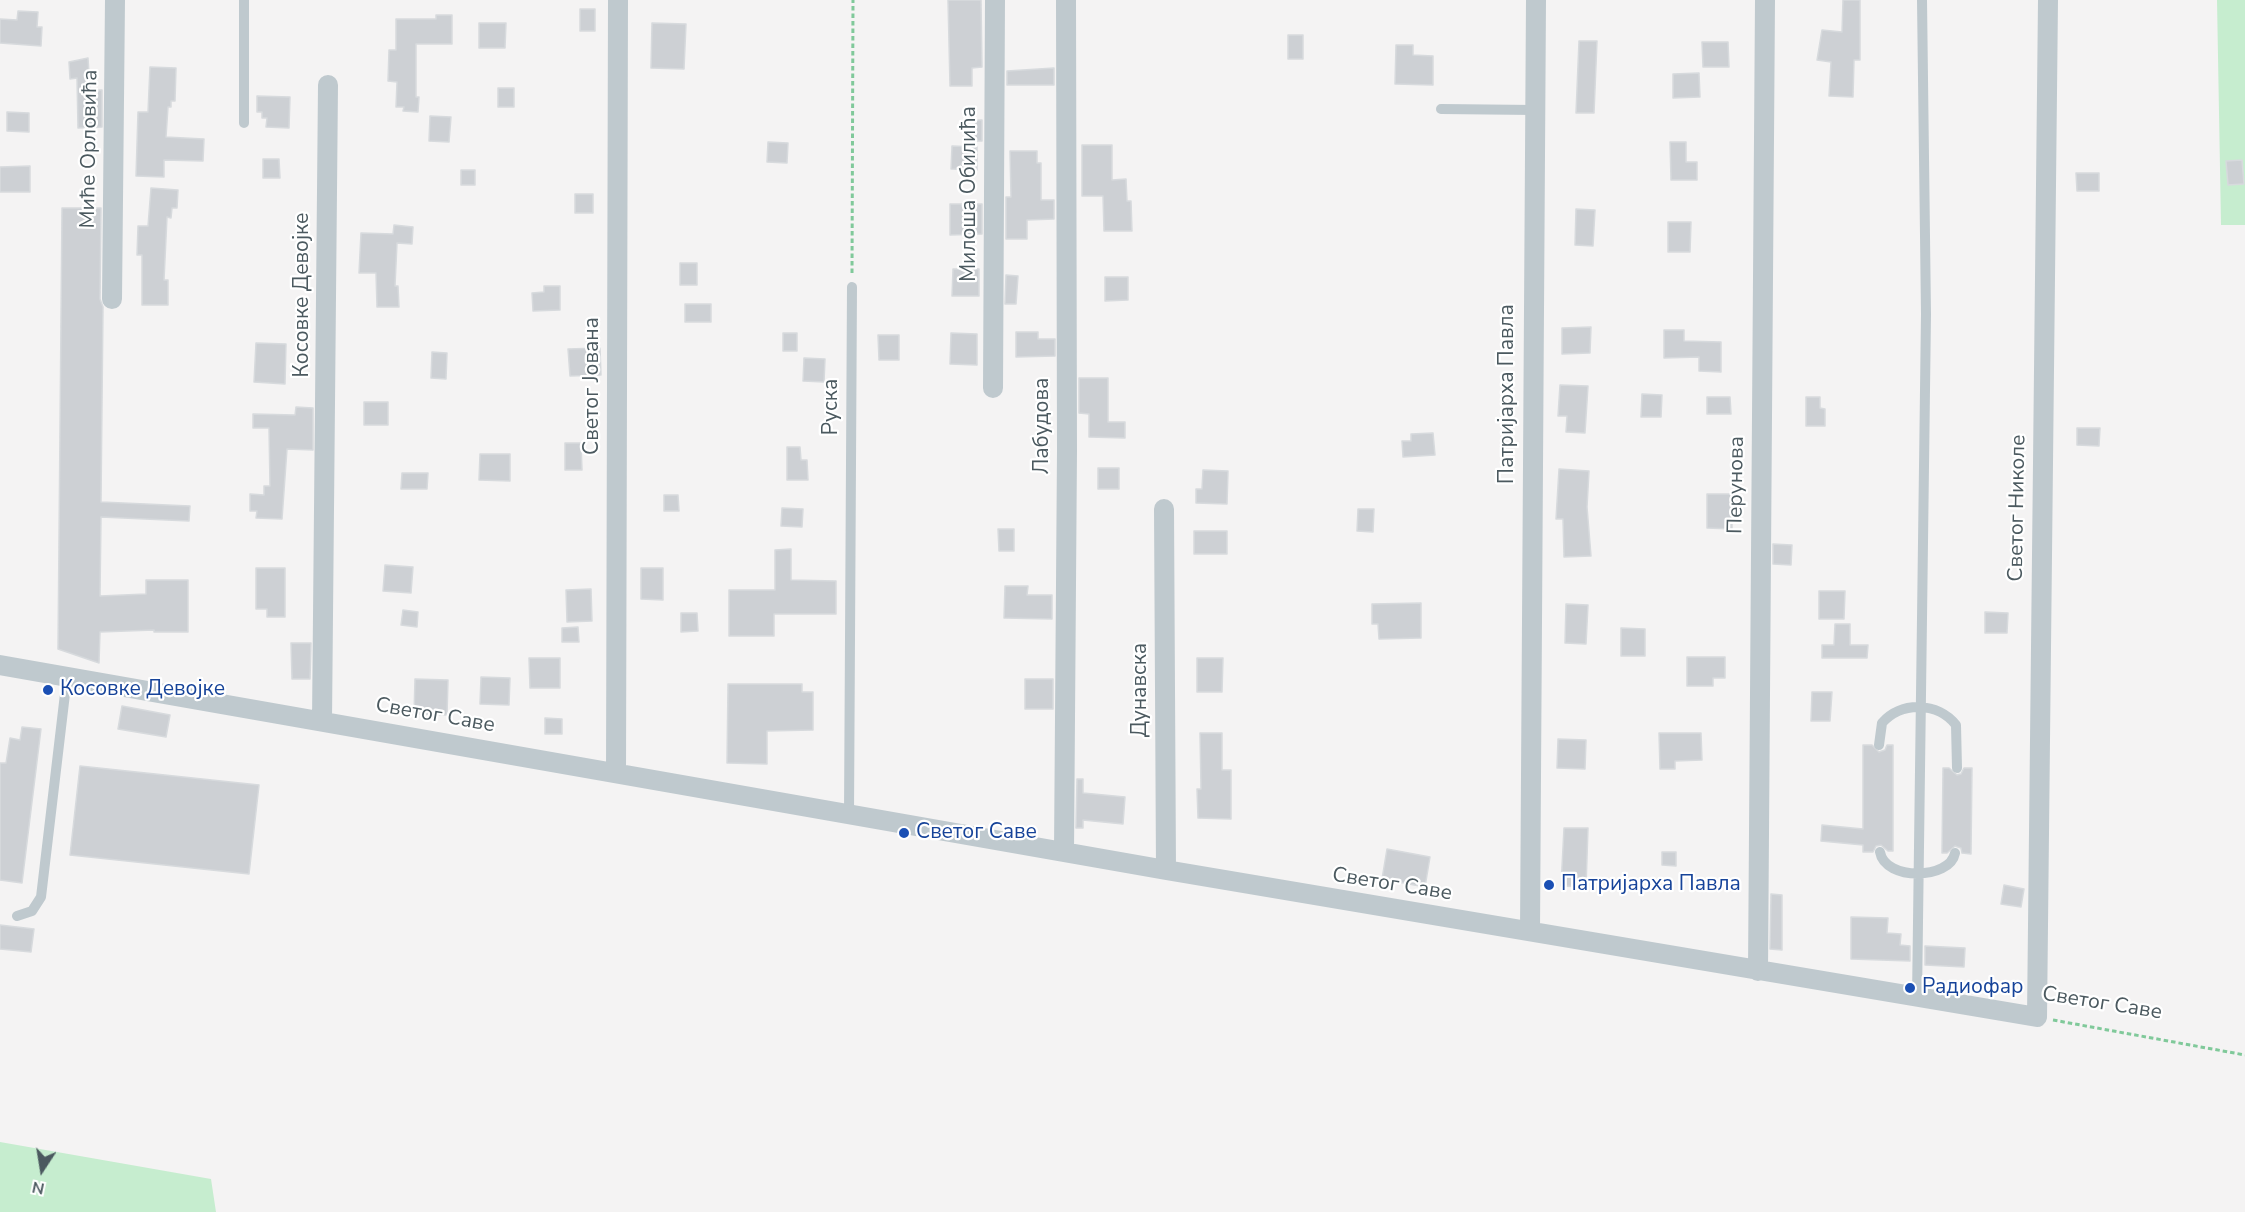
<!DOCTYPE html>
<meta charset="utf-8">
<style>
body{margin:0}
#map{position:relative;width:2245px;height:1212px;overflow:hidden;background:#f4f3f3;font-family:"Nunito Sans",sans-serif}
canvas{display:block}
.north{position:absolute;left:12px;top:1140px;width:60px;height:60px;-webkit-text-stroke:4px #fff;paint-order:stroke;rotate:192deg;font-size:16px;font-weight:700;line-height:24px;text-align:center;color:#4b595f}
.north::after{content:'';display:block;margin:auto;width:21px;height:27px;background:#4b595f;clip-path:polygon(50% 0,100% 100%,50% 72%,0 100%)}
</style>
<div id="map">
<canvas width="2245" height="1212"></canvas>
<div class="north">N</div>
</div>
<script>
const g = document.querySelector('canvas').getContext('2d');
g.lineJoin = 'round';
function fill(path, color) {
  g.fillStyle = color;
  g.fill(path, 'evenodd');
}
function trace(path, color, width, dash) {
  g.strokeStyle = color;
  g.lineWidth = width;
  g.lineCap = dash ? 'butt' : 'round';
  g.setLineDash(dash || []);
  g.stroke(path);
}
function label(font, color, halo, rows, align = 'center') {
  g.font = font + ' "Nunito Sans",sans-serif';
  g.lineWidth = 4.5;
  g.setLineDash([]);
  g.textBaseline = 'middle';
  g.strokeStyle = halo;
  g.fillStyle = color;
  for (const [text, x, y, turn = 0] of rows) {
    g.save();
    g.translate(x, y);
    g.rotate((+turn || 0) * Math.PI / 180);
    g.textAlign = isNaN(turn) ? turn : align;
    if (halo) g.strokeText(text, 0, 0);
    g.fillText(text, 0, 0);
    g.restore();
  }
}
fill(new Path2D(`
 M2217,0H2245V225H2221Z
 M0,1142L211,1179L216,1212H0Z`), '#c6edcf');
const building = new Path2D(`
 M948,0H981L982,67L972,68V86H950Z
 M1843,0H1860V60H1854L1853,97L1829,96L1831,62L1817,60L1822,30L1842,32Z
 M580,9H595V31H580Z
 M18,11L38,12L37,27H42L41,46L0,43V19L17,20Z
 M436,15H452V44H416V97H419L418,112L403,111L404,107H396L397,82L388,81L389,50H396V19H436Z
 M479,23H506L505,48H479Z
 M652,23L686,24L684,69L651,68Z
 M1288,35H1303V59H1288Z
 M1579,41H1597L1594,113H1576Z
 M1702,42H1728L1729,67H1703Z
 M1396,45H1413V55L1433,56V85L1395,84Z
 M88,58L90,90H102V127L78,128L77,78L70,79L69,62Z
 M150,67L176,68L175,101H171V107H168L166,137L204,139L203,161L164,160V177L136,176L138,112H148Z
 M1054,68V85H1007V71Z
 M1699,73L1700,97L1673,98V74Z
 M498,88H514V107H498Z
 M257,96L290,97L289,128L266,127L267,118H262V112H257Z
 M7,112L29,113V132L7,131Z
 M430,116L451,117L449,142L429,141Z
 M976,120H982V141H974Z
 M768,142L788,143L787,163L767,162Z
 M1670,142H1686V162H1697V180H1671Z
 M1082,145H1112V180L1126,179L1127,201H1131L1132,231H1104L1103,196H1082Z
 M952,146L977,147V170L951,169Z
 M1010,151H1037V163H1041V200H1054V219L1027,220V239H1006V197H1011Z
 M263,159H279L280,178H263Z
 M2242,160L2244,184L2228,185L2226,161Z
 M30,166V192H0V167Z
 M461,170H475V185H461Z
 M2076,173H2099V191H2077Z
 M151,188L178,190L177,208H172L171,218L167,217L164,280H168V305H142V255H137L138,226H148Z
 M575,194H593V213H575Z
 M950,204H982V234L950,235Z
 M62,208H101L100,299L103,307L101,502L190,506L189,521L101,517L100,596L146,594V580H188V632H154V630L100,632L99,663L58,649Z
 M1576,209L1595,210L1593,246L1575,245Z
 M1668,222H1691L1690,252H1668Z
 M394,225L413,227L412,244L397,243L395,286H398L399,307H377L376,273H359L361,233L393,234Z
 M680,263H697V285H680Z
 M953,269H979V296H952Z
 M1006,275L1018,276L1016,304H1005Z
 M1105,277H1128V300L1105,301Z
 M544,286H560V310L533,311L532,293L544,292Z
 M685,304H711V322H685Z
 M1591,327L1590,353L1562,354V328Z
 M1664,330H1684V341L1721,342V372L1699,371V357L1664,358Z
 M1016,332H1038V339H1055V356L1016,357Z
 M783,333H797V351H783Z
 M951,333L977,334V365L950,364Z
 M878,335H899V360H879Z
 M256,343L286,344L285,384L254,382Z
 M600,348L601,375L570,376L568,349Z
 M432,352L447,353L446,379L431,378Z
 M804,358L825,359L824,382L803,381Z
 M1079,378H1108V422H1125V438L1089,437V414L1079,413Z
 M1560,385L1588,386L1585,433L1566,432L1567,416H1558Z
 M1642,394L1662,395L1661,417H1641Z
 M1707,397H1730L1731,414H1707Z
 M1806,397H1820V408L1825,409V426H1806Z
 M364,402H388V425H364Z
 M296,407L313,408V450L287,449L282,519L256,518L257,511H250V494L264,495V486H270L269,428H253V414L295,415Z
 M2077,428H2100L2099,446L2077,445Z
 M1433,433L1435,455L1403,457L1402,441H1411V434Z
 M565,443H581L582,470H565Z
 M787,447H800L801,460H807L808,480H787Z
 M480,454H510V481L479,480Z
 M1098,468H1119V489H1098Z
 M1559,469L1589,471L1587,507L1591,556L1564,557L1563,519H1556Z
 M1203,470L1228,471L1227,504L1196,503V489H1202Z
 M402,473H428L427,489H401Z
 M1707,494H1732V529L1707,528Z
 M664,495H678L679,511H664Z
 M782,508L803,509L802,527L781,526Z
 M1358,509H1374L1373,532L1357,531Z
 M998,529H1014V551H999Z
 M1194,531H1227V554H1194Z
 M1773,544L1792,545L1791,565L1773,564Z
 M791,549V580L836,581V614H774V636H729V590H775V550Z
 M385,565L413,567L411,593L383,591Z
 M256,568H285V617H267V609H256Z
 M641,568H663V600L641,599Z
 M1005,586H1028L1027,595H1052V619L1004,618Z
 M591,589L592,621L567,622L566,590Z
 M1819,591H1845L1844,619H1819Z
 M1421,603V638L1379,639L1378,624H1372V604Z
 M1566,604L1588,605L1586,644L1565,643Z
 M403,610L418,612L417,627L401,625Z
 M1985,612L2008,613L2007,633H1985Z
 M681,613H697L698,631L681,632Z
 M1835,624H1850V645H1868L1867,658H1822V645H1834Z
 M578,627L579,642H562V628Z
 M1621,628L1645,629V656H1621Z
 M291,643H311L310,679H292Z
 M1687,657H1725V678H1713V686H1687Z
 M529,658H560V688H530Z
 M1197,658H1223L1222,692H1197Z
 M481,677L510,678L509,705L480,704Z
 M415,679L448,680L447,715L414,714Z
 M1025,679H1053V709H1025Z
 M728,684H802V692H813V730L767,731V764L727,763Z
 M1812,692H1832L1830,721H1811Z
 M122,706L170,715L166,737L118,729Z
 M545,718L562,719V734H545Z
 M22,727L41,729L22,883L0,880V763H6L10,738L20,740Z
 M1200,733H1222V770H1231V819L1198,818L1197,789H1201Z
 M1659,733H1701L1702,760L1675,761V769H1660Z
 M1558,739L1586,740L1585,769L1557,768Z
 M1863,745H1872L1879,752L1885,750L1887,745H1893V851H1888L1881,845L1876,846L1873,852H1863V845L1821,841L1822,825L1863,829Z
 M80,766L259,785L249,874L70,855Z
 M1943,768H1949L1957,775L1961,774L1964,768H1972L1971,854L1962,853L1961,848L1955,846L1947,853H1942Z
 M1077,779H1083V793L1125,797L1123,824L1083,820V828H1076Z
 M1564,828H1588L1586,887L1561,886Z
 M1387,849L1430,857L1425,887L1382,879Z
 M1662,852H1676V866L1662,865Z
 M2004,885L2024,889L2021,907L2001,904Z
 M1771,894L1782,895V950L1770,949Z
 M1851,917L1888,918L1887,933L1901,934L1900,945L1910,946V961L1851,959Z
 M0,925L34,929L31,952L0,949Z
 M1925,946L1965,948L1964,967L1925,965Z`);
fill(building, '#cdd0d4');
trace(building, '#d7dadd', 1.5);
trace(new Path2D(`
 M852,273L853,0
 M2053,1020L2245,1055`), '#80c99a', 3, [4.5, 3]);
trace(new Path2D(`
 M1441,109L1535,110
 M244,123V0
 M1879,745L1882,723C1902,701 1938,702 1956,725L1957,768
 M849,813L852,287
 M1880,852C1885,881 1950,880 1955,853
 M17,916L32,911L41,897L67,677
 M1917,998L1926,314L1922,0`), '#bfc9ce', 10);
trace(new Path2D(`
 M112,299L115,0
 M993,388L995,0
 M1164,509L1166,870
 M0,665L1166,870L2037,1017L2048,0
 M322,721L328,85
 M616,773L618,0
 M1064,852L1067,450L1066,0
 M1530,931L1536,0
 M1758,971L1765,0`), '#bfc9ce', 20);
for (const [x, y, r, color] of [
 [48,690,6,"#1a4fb4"],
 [904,833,6,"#1a4fb4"],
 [1549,885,6,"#1a4fb4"],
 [1910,988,6,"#1a4fb4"]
]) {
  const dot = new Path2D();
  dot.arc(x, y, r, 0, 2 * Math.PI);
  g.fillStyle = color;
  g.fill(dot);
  trace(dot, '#fff', 2);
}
label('21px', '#4b595f', '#fff', [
 ["Миће Орловића",90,149,-89],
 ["Милоша Обилића",970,194,-90],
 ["Косовке Девојке",303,295,-90],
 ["Светог Јована",593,386,-90],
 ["Патријарха Павла",1508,394,-90],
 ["Руска",832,407,-90],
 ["Лабудова",1043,426,-90],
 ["Перунова",1737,485,-89],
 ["Светог Николе",2018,508,-89],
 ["Дунавска",1141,690,-90],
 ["Светог Саве",435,716,10],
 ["Светог Саве",1392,885,9],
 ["Светог Саве",2102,1004,9]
]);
label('21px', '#164399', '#fff', [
 ["Косовке Девојке",60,690],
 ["Светог Саве",916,833],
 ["Патријарха Павла",1561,885],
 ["Радиофар",1922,988]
], 'left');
</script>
